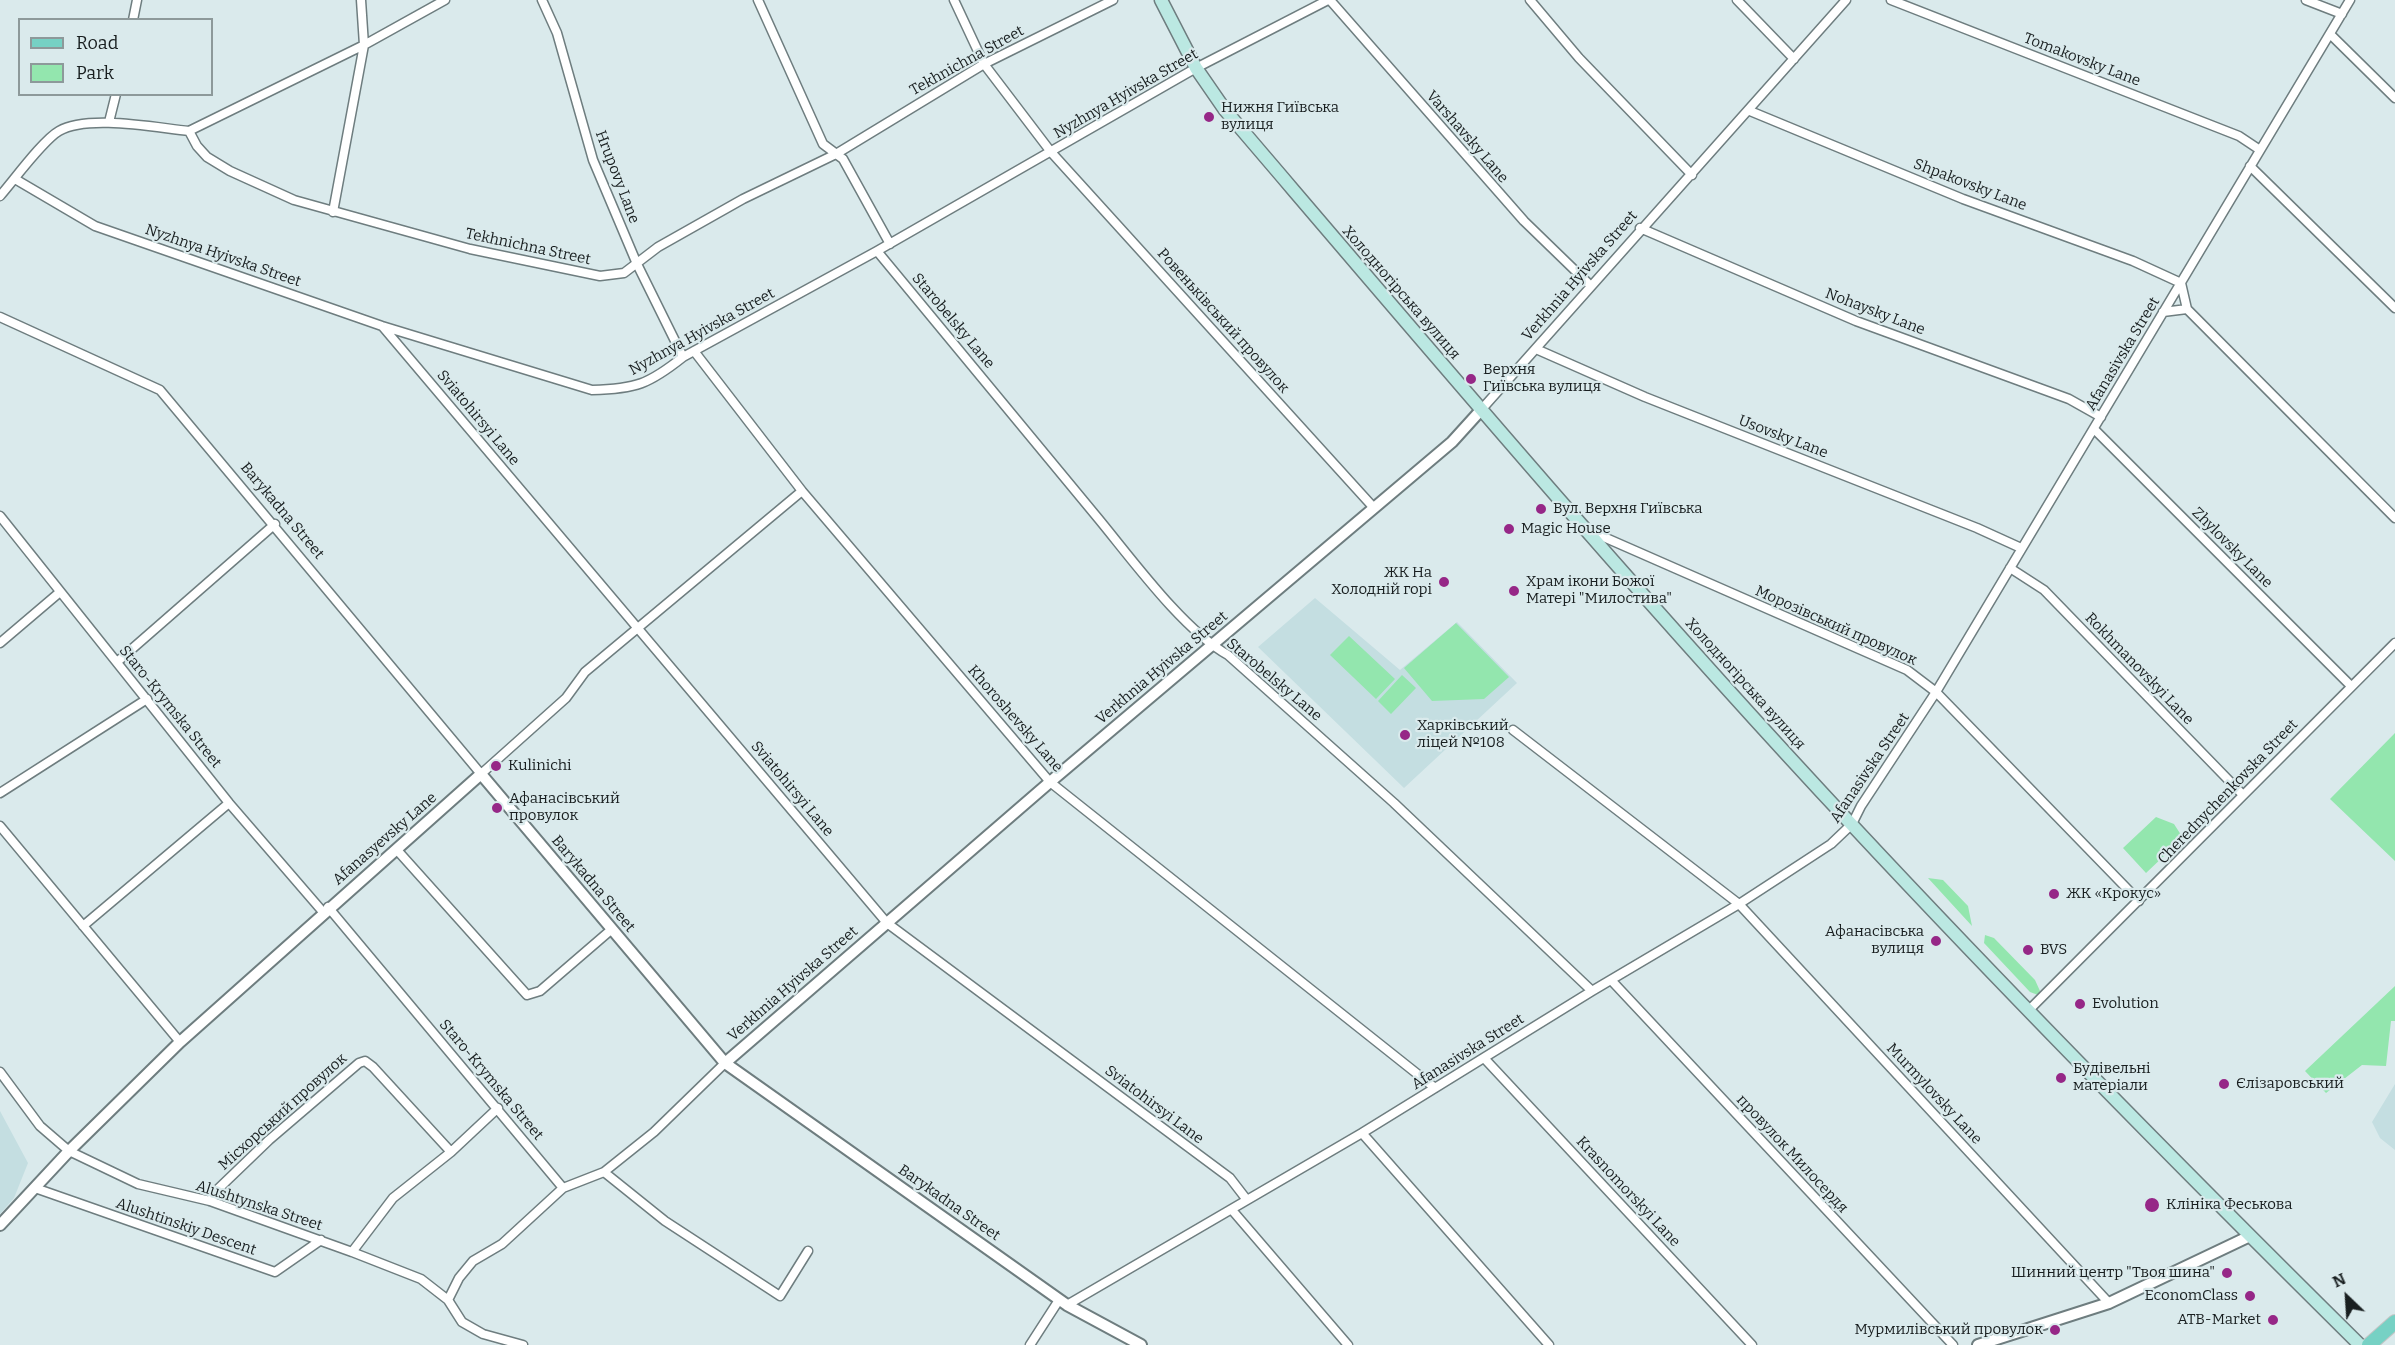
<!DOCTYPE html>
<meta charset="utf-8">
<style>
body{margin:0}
#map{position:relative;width:2395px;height:1345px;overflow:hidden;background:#daeaec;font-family:Bitter,serif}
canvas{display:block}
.legend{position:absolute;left:18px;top:18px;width:195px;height:78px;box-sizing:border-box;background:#daeaec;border:2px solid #8d999a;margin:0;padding:8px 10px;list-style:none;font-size:18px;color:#191f20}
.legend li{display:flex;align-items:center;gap:12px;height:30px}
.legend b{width:30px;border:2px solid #8d999a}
.north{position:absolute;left:2317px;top:1267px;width:60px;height:60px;-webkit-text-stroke:4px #daeaec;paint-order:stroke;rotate:335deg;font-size:16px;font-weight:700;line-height:24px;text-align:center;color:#191f20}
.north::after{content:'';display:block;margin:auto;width:21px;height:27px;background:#191f20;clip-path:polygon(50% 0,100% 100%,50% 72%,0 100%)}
</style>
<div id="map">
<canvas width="2395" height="1345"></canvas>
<ul class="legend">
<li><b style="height:8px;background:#76d1c4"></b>Road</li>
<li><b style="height:16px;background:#93e6ae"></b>Park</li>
</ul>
<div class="north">N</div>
</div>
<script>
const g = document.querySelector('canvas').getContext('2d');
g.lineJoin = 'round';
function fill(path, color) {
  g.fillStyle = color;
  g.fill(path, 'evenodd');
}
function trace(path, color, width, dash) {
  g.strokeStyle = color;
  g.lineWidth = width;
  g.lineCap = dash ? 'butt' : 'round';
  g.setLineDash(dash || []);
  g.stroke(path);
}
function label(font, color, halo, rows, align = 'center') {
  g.font = font + ' Bitter,serif';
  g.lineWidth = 4.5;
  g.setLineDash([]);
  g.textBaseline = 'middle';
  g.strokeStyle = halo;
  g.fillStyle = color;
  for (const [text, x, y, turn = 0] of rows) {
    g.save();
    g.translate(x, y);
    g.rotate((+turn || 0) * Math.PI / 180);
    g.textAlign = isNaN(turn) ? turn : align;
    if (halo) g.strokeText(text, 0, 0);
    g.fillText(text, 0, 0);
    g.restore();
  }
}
fill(new Path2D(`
 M1315,598L1400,670L1457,622L1517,683L1404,788L1258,647Z
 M2395,1084V1150L2380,1138L2372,1122Z
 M0,1111L28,1163L14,1198L0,1214Z`), '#c4dee1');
fill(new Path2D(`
 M1456,623L1509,677L1484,699L1432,701L1404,668Z
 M1349,636L1395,679L1376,699L1330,655Z
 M1402,675L1416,688L1391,714L1378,701Z
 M2395,733V861L2330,799Z
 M2156,817L2174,824L2183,838L2146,873L2123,848Z
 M1928,878L1943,880L1968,906L1972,926Z
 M1985,935L1994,938L2035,980L2040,991L2038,995L2030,992L1984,943Z
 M2395,986V1021H2391L2386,1066L2362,1065L2326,1093L2305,1071Z`), '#93e6ae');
const minor = new Path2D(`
 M542,0L557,33L593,160L637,264L683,357
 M758,0L823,144L843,159L890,244
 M954,0L984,64L1051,152L1374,508
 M1330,0L1524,221L1590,285
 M1530,0L1579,58L1692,175
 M1737,0L1794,59
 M1891,0L2239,136L2260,150
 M2306,0L2342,14
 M133,20L137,0
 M2330,34L2395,98
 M1750,111L1963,199L2133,261L2181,283L2187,309
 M109,122L116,94
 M189,131L364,45L445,0
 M2250,166L2395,308
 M15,179L95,226L382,326L592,390C636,389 649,384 683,357L877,251L1196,68L1328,0
 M0,196C14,180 43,140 59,131C88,114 157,128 189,131L197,146L207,157L230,171L294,200L470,249L600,276L624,273L658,247L743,199L836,154L984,64L1113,0
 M333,212L364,45L361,0
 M1640,228L1856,321L2069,399L2101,417
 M877,251C951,340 1024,429 1097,517C1131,558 1183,630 1228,655L1394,803L1592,991
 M2163,312L2187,309L2395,518
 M0,317L160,390L481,774L566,698L585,672L802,491
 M383,327L887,923L1230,1178L1247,1200
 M1536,349L1645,397L1977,528L2021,548
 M694,351L802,491L1050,782L1435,1088
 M1481,410L1846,0
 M2094,429L2351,686
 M0,516L229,803L323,912
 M1590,531L1907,670L1936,692L2139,901
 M2010,568L2044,590L2243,795
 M0,643L60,592
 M117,662L275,524
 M1513,730L1739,904L2109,1303
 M0,793L147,699
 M0,826L180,1042
 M397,850L527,995L540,991L612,929
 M328,907L563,1188
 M83,926L229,803
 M1611,980L1953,1345
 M2029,1010L2395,643
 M1484,1058L1752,1345
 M0,1072L40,1126L69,1151L138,1184L210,1201L352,1252L421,1279L448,1300L462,1322L483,1334L523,1345
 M1362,1133L1549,1345
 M604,1172L665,1221L780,1296L808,1251
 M35,1188L275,1272L321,1240
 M210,1201L217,1190L269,1140L359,1063L365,1061L373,1067L451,1152
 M1232,1210L1348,1345
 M352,1252L393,1198L451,1152L498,1108
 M448,1300L459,1278L473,1261L502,1244L563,1188L604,1172L654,1132L725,1063
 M1067,1305L1362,1133L1592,991L1739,904L1831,844L1852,824L1861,806L1936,692L2350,0
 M1030,1345L1059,1300`);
const tertiary = new Path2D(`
 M725,1063L1050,782L1452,442L1481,410
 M0,1225L69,1151L180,1042L481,774L725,1063L1067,1305L1141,1345
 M1978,1345L2109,1303L2250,1236`);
const secondary = new Path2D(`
 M1161,0L1196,68L1225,110C1431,351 1636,594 1853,826C2018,1003 2188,1175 2360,1345`);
const primary = new Path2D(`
 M2369,1345L2395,1322`);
trace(minor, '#6e7d7f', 11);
trace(tertiary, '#6e7d7f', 14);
trace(secondary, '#6e7d7f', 15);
trace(primary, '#c3c5c5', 16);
trace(minor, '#fff', 8);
trace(tertiary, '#fff', 10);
trace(secondary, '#bbe8e2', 12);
trace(primary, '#76d1c4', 14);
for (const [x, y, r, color] of [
 [1209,117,6,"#962787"],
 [1471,379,6,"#962787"],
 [1541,509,6,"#962787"],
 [1509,529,6,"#962787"],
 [1444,582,6,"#962787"],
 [1514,591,6,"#962787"],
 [1405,735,6,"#962787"],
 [496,766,6,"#962787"],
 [497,808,6,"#962787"],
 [2054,894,6,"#962787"],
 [1936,941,6,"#962787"],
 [2028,950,6,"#962787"],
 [2080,1004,6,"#962787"],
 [2061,1078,6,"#962787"],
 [2224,1084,6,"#962787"],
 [2152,1205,8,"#962787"],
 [2227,1273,6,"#962787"],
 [2250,1296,6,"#962787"],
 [2273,1320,6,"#962787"],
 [2055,1330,6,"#962787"]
]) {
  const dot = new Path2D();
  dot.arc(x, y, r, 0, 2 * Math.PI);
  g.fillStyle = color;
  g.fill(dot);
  trace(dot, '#daeaec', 2);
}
label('15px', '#191f20', '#daeaec', [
 ["Tomakovsky Lane",2082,60,21],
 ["Tekhnichna Street",967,61,-29],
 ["Nyzhnya Hyivska Street",1126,94,-30],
 ["Varshavsky Lane",1467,137,49],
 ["Hrupovy Lane",617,177,69],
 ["Shpakovsky Lane",1970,185,21],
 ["Tekhnichna Street",528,247,12],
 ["Nyzhnya Hyivska Street",223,256,19],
 ["Verkhnia Hyivska Street",1580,276,-49],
 ["Холодногірська вулиця",1401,293,49],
 ["Nohaysky Lane",1875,312,21],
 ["Starobelsky Lane",953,321,50],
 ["Ровеньківський провулок",1223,321,48],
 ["Nyzhnya Hyivska Street",702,332,-29],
 ["Afanasivska Street",2123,354,-59],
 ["Sviatohirsyi Lane",478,418,50],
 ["Usovsky Lane",1783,437,21],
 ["Barykadna Street",282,511,50],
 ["Zhylovsky Lane",2232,548,45],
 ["Морозівський провулок",1836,626,24],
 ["Verkhnia Hyivska Street",1162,668,-40],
 ["Rokhmanovskyi Lane",2139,669,46],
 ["Starobelsky Lane",1274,680,40],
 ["Холодногірська вулиця",1745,684,48],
 ["Staro-Krymska Street",170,707,51],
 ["Khoroshevsky Lane",1015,719,49],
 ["Afanasivska Street",1870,768,-56],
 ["Sviatohirsyi Lane",792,789,50],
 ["Cherednychenkovska Street",2228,792,-46],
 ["Afanasyevsky Lane",385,839,-41],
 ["Barykadna Street",593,884,50],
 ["Verkhnia Hyivska Street",793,984,-41],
 ["Afanasivska Street",1468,1052,-32],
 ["Staro-Krymska Street",491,1080,50],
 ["Murmylovsky Lane",1934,1094,47],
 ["Sviatohirsyi Lane",1154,1105,37],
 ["Місхорський провулок",283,1112,-42],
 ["провулок Милосердя",1792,1154,47],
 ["Krasnomorskyi Lane",1628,1192,47],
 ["Barykadna Street",949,1203,35],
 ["Alushtynska Street",259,1206,18],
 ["Alushtinskiy Descent",186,1227,19]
]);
label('15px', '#191f20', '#daeaec', [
 ["Нижня Гиївська",1221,108],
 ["вулиця",1221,125],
 ["Верхня",1483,370],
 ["Гиївська вулиця",1483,387],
 ["Вул. Верхня Гиївська",1553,509],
 ["Magic House",1521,529],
 ["ЖК На",1432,573,"right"],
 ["Холодній горі",1432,590,"right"],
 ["Храм ікони Божої",1526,582],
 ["Матері \"Милостива\"",1526,599],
 ["Харківський",1417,726],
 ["ліцей №108",1417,743],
 ["Kulinichi",508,766],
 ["Афанасівський",509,799],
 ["провулок",509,816],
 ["ЖК «Крокус»",2066,894],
 ["Афанасівська",1924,932,"right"],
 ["вулиця",1924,949,"right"],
 ["BVS",2040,950],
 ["Evolution",2092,1004],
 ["Будівельні",2073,1069],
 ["матеріали",2073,1086],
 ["Єлізаровський",2236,1084],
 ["Клініка Феськова",2166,1205],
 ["Шинний центр \"Твоя шина\"",2215,1273,"right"],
 ["EconomClass",2238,1296,"right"],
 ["ATB-Market",2261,1320,"right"],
 ["Мурмилівський провулок",2043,1330,"right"]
], 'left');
</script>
